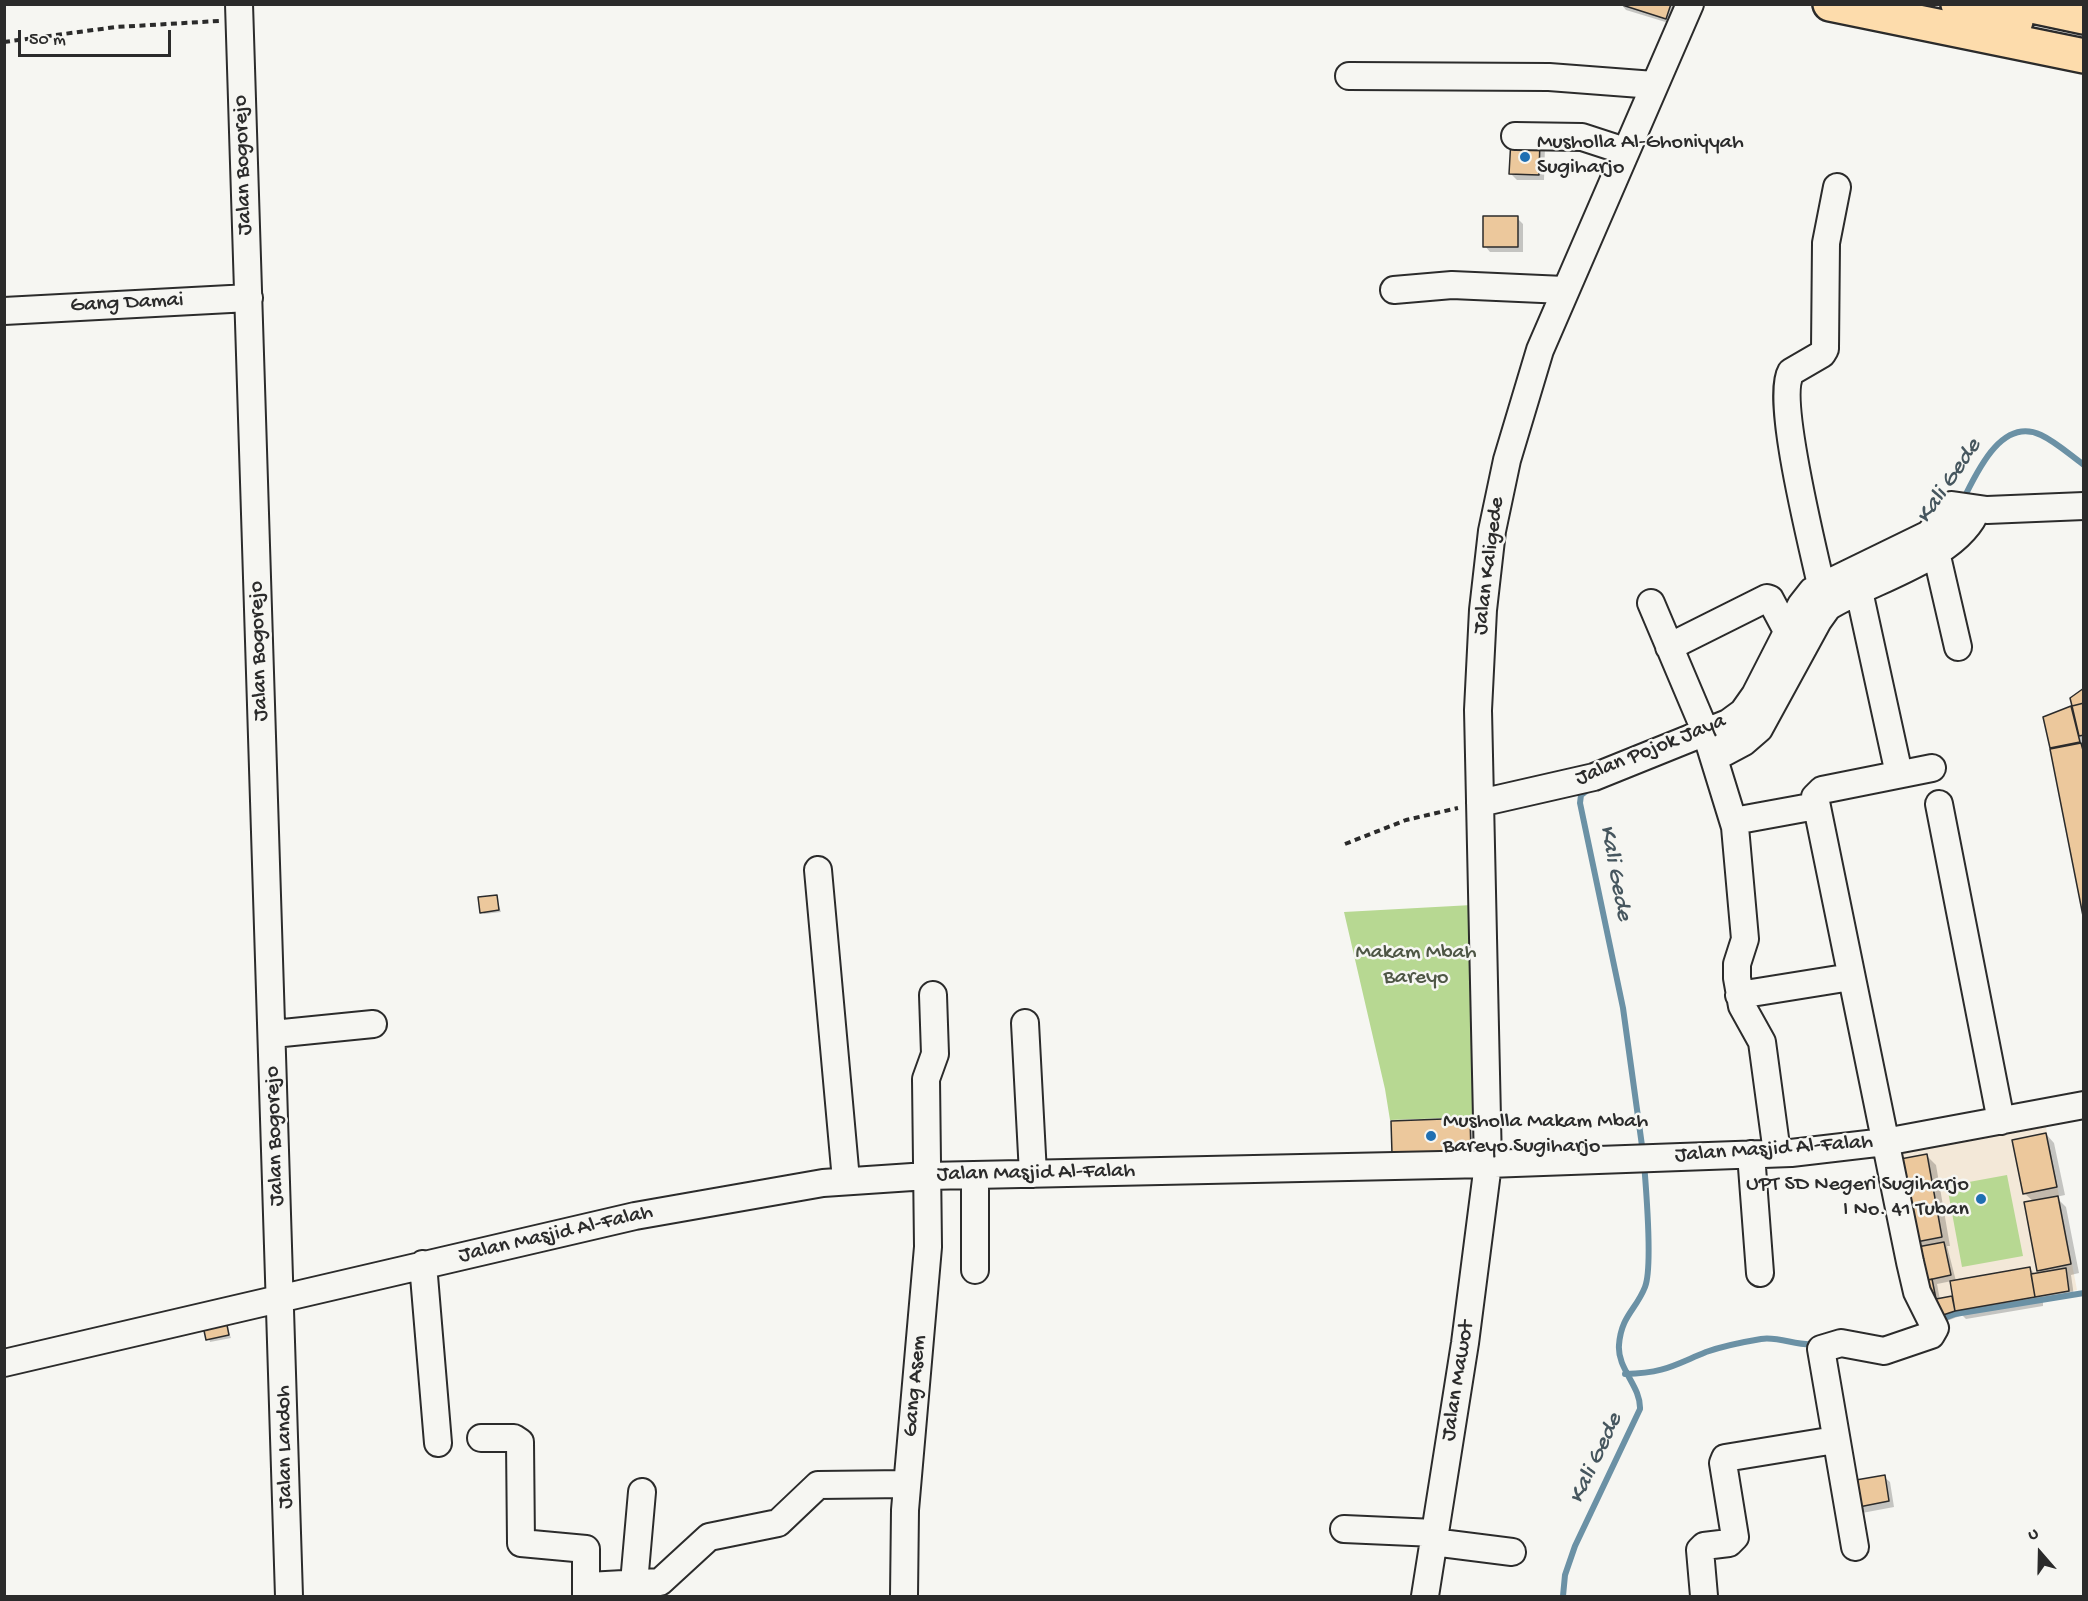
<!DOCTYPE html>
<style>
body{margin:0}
#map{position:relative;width:2088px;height:1601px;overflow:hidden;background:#f6f6f2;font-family:"Gochi Hand",sans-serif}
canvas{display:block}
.frame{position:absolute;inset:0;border:6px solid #2b2b2b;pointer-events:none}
.north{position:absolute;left:2010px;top:1523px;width:60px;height:60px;-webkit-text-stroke:4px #f6f6f2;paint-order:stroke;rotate:340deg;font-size:16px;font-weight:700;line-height:24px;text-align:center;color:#2b2b2b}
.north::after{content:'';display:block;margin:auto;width:21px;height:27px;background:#2b2b2b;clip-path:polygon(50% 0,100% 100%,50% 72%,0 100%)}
.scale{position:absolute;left:18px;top:30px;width:153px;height:27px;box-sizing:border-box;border:3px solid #2b2b2b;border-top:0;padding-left:8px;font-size:18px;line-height:21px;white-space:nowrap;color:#2b2b2b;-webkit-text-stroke:4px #f6f6f2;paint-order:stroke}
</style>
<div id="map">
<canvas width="2088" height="1601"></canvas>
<div class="frame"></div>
<div class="north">U</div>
<div class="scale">50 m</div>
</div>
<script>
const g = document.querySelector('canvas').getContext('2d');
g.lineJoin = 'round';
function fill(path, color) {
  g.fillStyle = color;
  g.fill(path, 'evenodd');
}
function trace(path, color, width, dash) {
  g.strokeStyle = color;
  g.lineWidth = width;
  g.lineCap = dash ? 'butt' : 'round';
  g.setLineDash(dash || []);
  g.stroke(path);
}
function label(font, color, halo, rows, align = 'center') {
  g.font = font + ' "Gochi Hand",sans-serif';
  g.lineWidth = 5;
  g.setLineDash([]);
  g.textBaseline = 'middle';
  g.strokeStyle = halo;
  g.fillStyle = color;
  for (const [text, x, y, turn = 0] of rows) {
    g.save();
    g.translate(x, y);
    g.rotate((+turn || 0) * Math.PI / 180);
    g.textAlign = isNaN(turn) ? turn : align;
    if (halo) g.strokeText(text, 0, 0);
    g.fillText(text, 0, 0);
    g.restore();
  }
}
fill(new Path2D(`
 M2045,1122L2077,1290L1953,1312L1937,1318L1893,1151Z`), '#f3e8d8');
fill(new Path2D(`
 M1472,905L1478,1117L1390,1120L1385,1089L1344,912Z
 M2007,1175L2023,1256L1962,1267L1947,1186Z`), '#b7d892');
fill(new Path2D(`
 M1621,4H1678L1672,24L1626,10Z
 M1512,141L1545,147L1544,180H1517L1511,174Z
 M1517,218L1523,224V252H1490L1485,246Z
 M2084,690L2082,737L2084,913L2051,748L2071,708L2075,712Z
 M496,897L501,912L484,914L482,912Z
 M1470,1120L1479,1129L1480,1160L1393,1154Z
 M2046,1134L2054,1143L2065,1195L2056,1197L2066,1207L2079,1273L2071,1275L2074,1296L2043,1302V1306L1966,1319L1959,1312L1960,1316L1944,1322L1912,1242L1927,1156L1936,1165L1950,1246H1947L1956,1281L2029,1268L2036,1275L2042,1274L2039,1270L2034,1202L2024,1193ZM1952,1281L1955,1301L1951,1297L1940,1300L1937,1284Z
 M225,1322L231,1338L210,1342L205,1327Z
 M1884,1477L1890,1482L1894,1507L1862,1513L1856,1507Z`), '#0003');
trace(new Path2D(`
 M1963,500C1976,474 2001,416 2041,435C2056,442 2070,455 2084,465
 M1589,789L1581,795L1580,803L1623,1008L1643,1153
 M1939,1320L1955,1314L2084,1293
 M1625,1374C1664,1373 1672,1366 1706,1352C1723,1346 1743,1342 1761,1339C1780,1336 1798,1347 1816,1344
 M1563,1596L1565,1575L1575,1546L1640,1409C1641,1386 1617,1369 1619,1345C1621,1316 1636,1310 1645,1287C1653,1267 1646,1188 1644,1163`), '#6b91a5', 6);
const building = new Path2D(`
 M1619,4H1671L1666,19Z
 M1511,139L1540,140L1539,175L1509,174Z
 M1483,216H1518V247H1483Z
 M2084,688V703L2072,706L2070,698Z
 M2084,703V735L2079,736L2072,706Z
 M2071,706L2080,742L2050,748L2043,717Z
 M2081,743L2084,754V921L2050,749Z
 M497,895L499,910L480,913L478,897Z
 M1470,1118L1471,1152L1392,1154L1391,1121Z
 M2046,1133L2057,1187L2023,1194L2012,1140Z
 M1927,1154L1942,1237L1911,1243L1895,1160Z
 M2058,1196L2071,1264L2037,1271L2024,1202Z
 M1944,1242L1951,1275L1919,1282L1912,1248Z
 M2030,1267L2035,1297L1955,1311L1950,1281Z
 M2066,1268L2069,1291L2035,1297L2031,1274Z
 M1932,1279L1936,1299L1952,1296L1955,1311L1937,1317L1920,1282Z
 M226,1320L229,1335L206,1340L203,1326Z
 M1885,1475L1889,1501L1854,1508L1850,1481Z`);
fill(building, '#ecc89c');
trace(building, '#2b2b2b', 1.5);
const minor = new Path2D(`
 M239,4L289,1596
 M1349,76L1549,77L1654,85
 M1515,136L1582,137L1625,151
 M1394,290L1452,285L1564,290
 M4,311L249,298
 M1936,552L1958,647
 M1821,585C1813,548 1775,399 1791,372L1822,354L1825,349L1826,243L1837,187
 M1859,591L1899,774
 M1651,603L1706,733L1735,827L1745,939L1737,964V978L1742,1006L1762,1042L1777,1153
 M1669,647L1767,598L1770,599L1787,631
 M1714,758L1744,742L1759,729L1818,621L1828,607C1870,580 1959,558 1977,509
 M1480,803L1594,777L1728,723L1743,712L1755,695L1801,605L1812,591L1929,534L1952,505L1987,510L2084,506
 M1939,804L2001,1121
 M1734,821L1816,806
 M818,870L846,1180
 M1739,995L1851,977
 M1025,1023L1033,1174
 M273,1034L373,1024
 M1751,1154L1760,1273
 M423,1264L438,1443
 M975,1270V1175
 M4,1363L635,1216L823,1183L927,1176L1488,1164L1791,1153L1885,1142L2084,1105
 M481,1438H514L520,1442L521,1543L586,1549V1596
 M1344,1529L1435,1533
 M1433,1542L1512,1552
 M1855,1547L1821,1349L1841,1343L1884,1351L1931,1335L1935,1328L1917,1292L1910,1262L1815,797L1822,790L1932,768
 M634,1583L642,1492
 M588,1586L660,1582L709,1537L778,1523L818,1485L907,1484
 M904,1596L905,1510L928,1247L926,1079L935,1054L933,995
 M1425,1596L1465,1343L1488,1164L1478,710L1483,610L1492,531L1507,460L1540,350L1690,4
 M1704,1596L1700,1550L1704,1546L1729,1543L1735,1537L1723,1463L1725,1458L1835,1440`);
const highway = new Path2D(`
 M1830,4L2084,56
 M1958,4L1974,12L2016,21
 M2023,4L2084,17`);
trace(minor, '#2b2b2b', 30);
trace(highway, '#2b2b2b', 38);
trace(new Path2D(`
 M4,42L116,27L219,21
 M1345,844L1406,820L1458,808`), '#2b2b2b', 4, [6, 4.5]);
trace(minor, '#f6f6f2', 26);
trace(highway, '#fddcac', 33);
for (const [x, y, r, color] of [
 [1525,157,6,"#1f6fb2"],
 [1431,1136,6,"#1f6fb2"],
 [1981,1199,6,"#1f6fb2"]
]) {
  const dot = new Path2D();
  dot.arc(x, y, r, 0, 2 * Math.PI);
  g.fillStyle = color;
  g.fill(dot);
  trace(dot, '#f6f6f2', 2);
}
label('22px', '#2b2b2b', '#f6f6f2', [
 ["Musholla Al-Ghoniyyah",1537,144],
 ["Sugiharjo",1537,169],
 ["Musholla Makam Mbah",1443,1123],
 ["Bareyo Sugiharjo",1443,1148],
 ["UPT SD Negeri Sugiharjo",1969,1186,"right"],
 ["I No. 41 Tuban",1969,1211,"right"]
], 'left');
label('22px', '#2b2b2b', '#f6f6f2', [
 ["Jalan Bogorejo",244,165,-92],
 ["Gang Damai",127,304,-3],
 ["Jalan Kaligede",1490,566,-83],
 ["Jalan Bogorejo",260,651,-92],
 ["Jalan Pojok Jaya",1651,751,-22],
 ["Jalan Bogorejo",276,1136,-92],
 ["Jalan Masjid Al-Falah",1774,1150,-4],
 ["Jalan Masjid Al-Falah",1036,1174,-1],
 ["Jalan Masjid Al-Falah",556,1235,-13],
 ["Jalan Mawot",1459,1381,-81],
 ["Gang Asem",916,1386,-85],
 ["Jalan Landoh",286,1447,-91]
]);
label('22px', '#4e5645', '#f6f6f2', [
 ["Makam Mbah",1416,954],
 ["Bareyo",1416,979]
]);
label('italic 24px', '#46565e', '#f6f6f2', [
 ["Kali Gede",1950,482,-56],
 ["Kali Gede",1614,873,79],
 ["Kali Gede",1597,1459,-65]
]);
</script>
